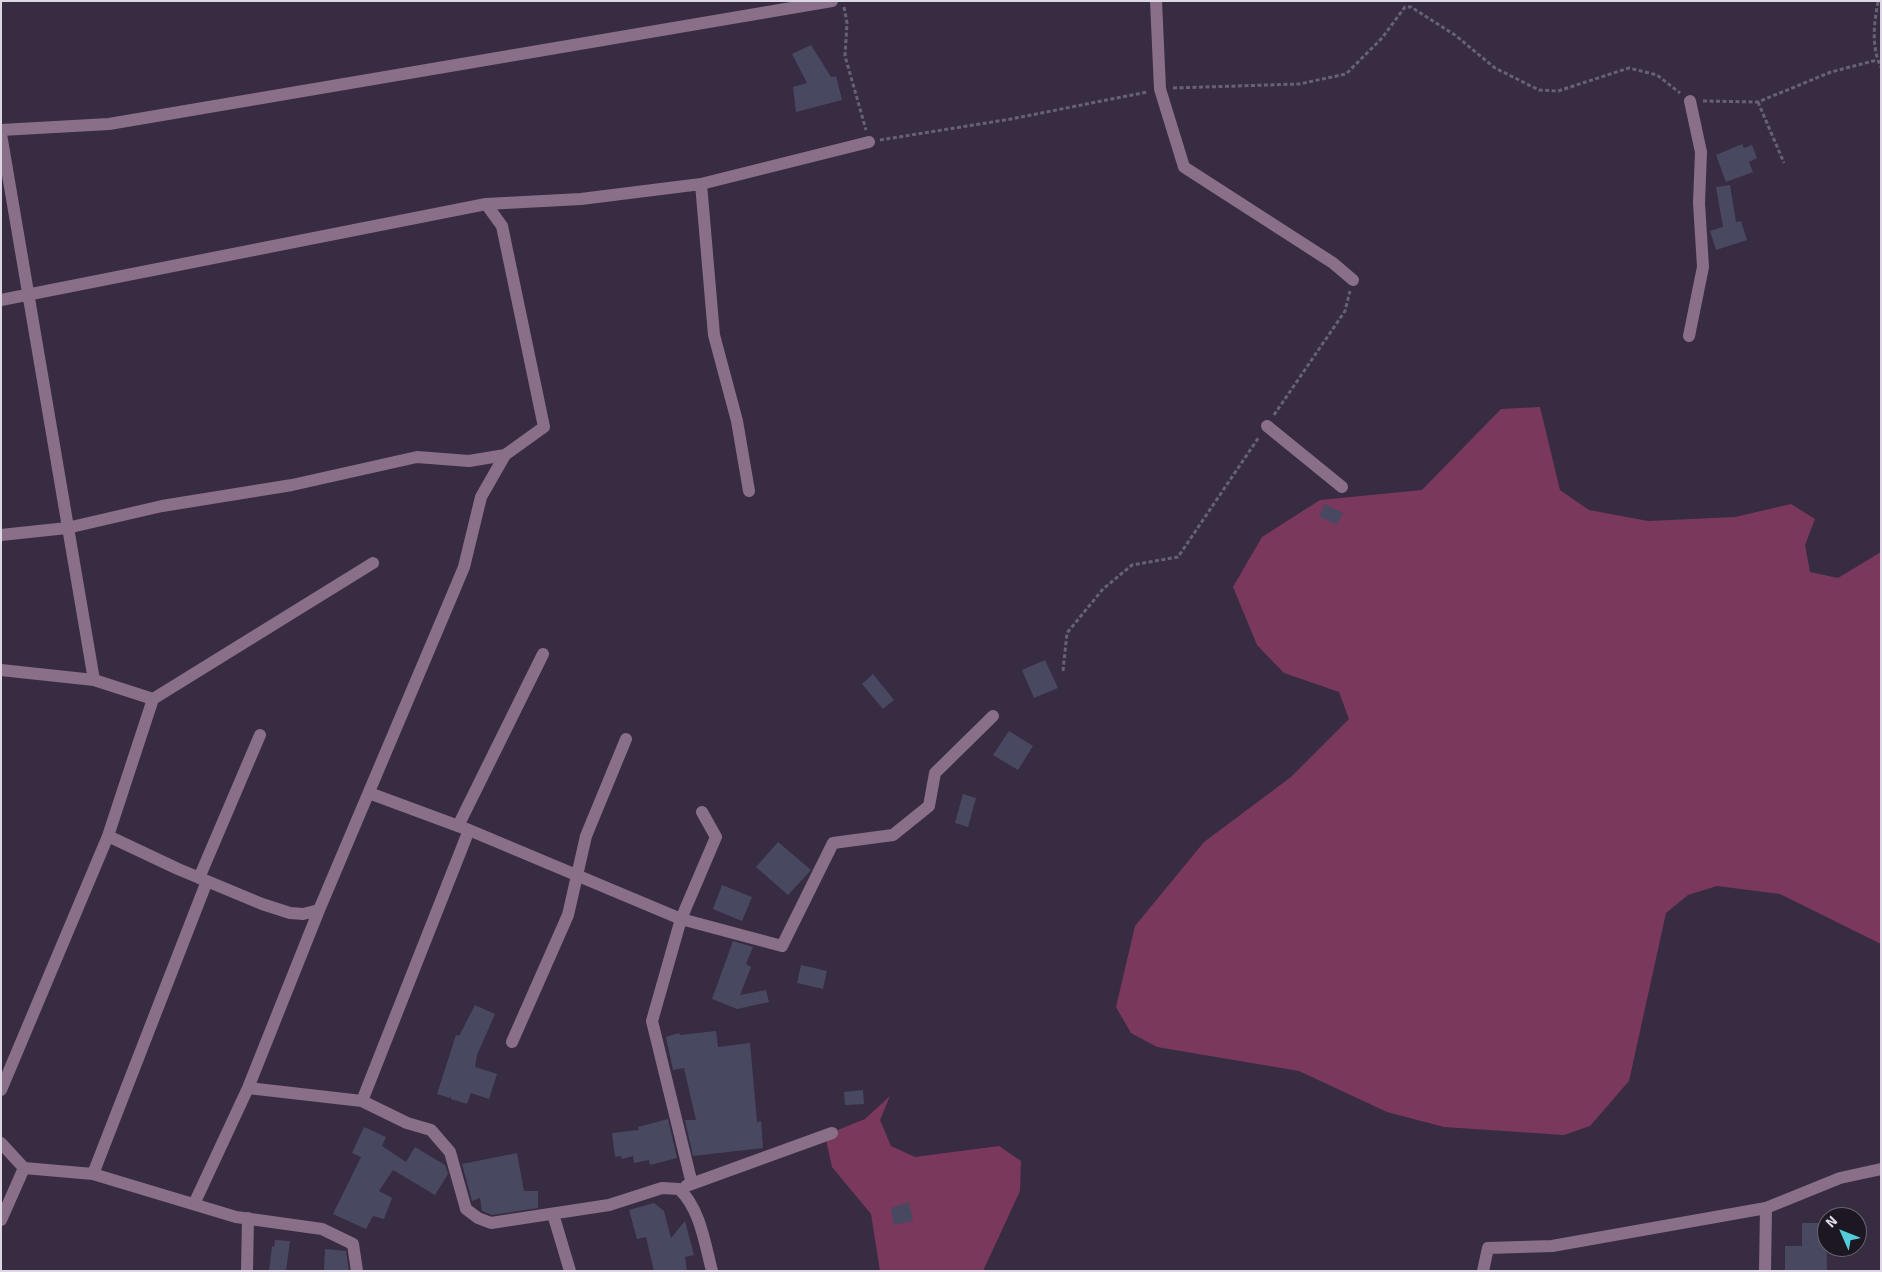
<!DOCTYPE html>
<style>
body{margin:0}
#map{position:relative;width:1882px;height:1272px;overflow:hidden;background:#382c43;font-family:Signika,sans-serif}
canvas{display:block}
.frame{position:absolute;inset:0;border:2px solid #ded7e6;pointer-events:none}
.north{position:absolute;left:1817px;top:1207px;width:50px;height:50px;box-sizing:border-box;background:#1d1722;border:1px solid #6a6470;border-radius:50%;rotate:314deg;font-size:14px;font-weight:700;line-height:20px;text-align:center;color:#ded7e6}
.north::after{content:'';display:block;margin:auto;width:18px;height:22px;background:#53cbdb;clip-path:polygon(50% 0,100% 100%,50% 72%,0 100%)}
</style>
<div id="map">
<canvas width="1882" height="1272"></canvas>
<div class="frame"></div>
<div class="north">N</div>
</div>
<script>
const g = document.querySelector('canvas').getContext('2d');
g.lineJoin = 'round';
function fill(path, color) {
  g.fillStyle = color;
  g.fill(path, 'evenodd');
}
function trace(path, color, width, dash) {
  g.strokeStyle = color;
  g.lineWidth = width;
  g.lineCap = dash ? 'butt' : 'round';
  g.setLineDash(dash || []);
  g.stroke(path);
}
fill(new Path2D(`
 M1540,407L1560,490L1589,510L1648,521L1735,517L1791,504L1815,519L1805,545L1810,572L1838,578L1881,552V944L1780,894L1717,886L1688,895L1666,913L1629,1081L1590,1126L1564,1135L1444,1127L1387,1112L1299,1071L1157,1047L1131,1033L1116,1007L1135,926L1204,842L1291,777L1349,719L1339,692L1284,673L1257,645L1233,587L1262,537L1320,500L1422,490L1501,409Z
 M890,1096L880,1120L891,1146L915,1157L999,1146L1021,1161L1020,1191L983,1271H880L871,1214L832,1167L825,1135L865,1119Z`), '#7b385d');
fill(new Path2D(`
 M811,45L831,77L836,76L842,100L796,112L793,87L807,83L792,54Z
 M1742,144L1744,148L1752,145L1757,158L1749,162L1753,172L1726,182L1716,155Z
 M1730,185L1736,222L1741,221L1747,240L1716,250L1710,231L1723,227L1716,187Z
 M1325,504L1343,513L1337,525L1319,516Z
 M1045,660L1058,688L1034,698L1022,670Z
 M873,674L894,700L883,709L862,684Z
 M1009,731L1033,746L1018,770L993,755Z
 M963,794L976,798L968,827L955,823Z
 M778,842L811,870L788,895L756,867Z
 M722,885L752,897L742,921L713,909Z
 M733,941L753,947L746,964L751,967L740,995L766,990L769,1002L737,1009L712,999Z
 M801,965L827,971L823,989L797,983Z
 M475,1005L495,1014L477,1055L475,1067L497,1074L489,1099L471,1093L467,1104L451,1099V1096L450,1098L437,1094L456,1035L459,1036Z
 M716,1031L718,1047L750,1043L757,1122L761,1121L763,1148L693,1156L685,1120H696L684,1068L673,1070L666,1037L679,1033L680,1035Z
 M863,1090L864,1104L845,1105L844,1092Z
 M668,1119L677,1158L650,1165L649,1160L634,1163L633,1156L622,1159L621,1156L615,1157L612,1133L639,1130L638,1127Z
 M364,1127L386,1137L382,1146L406,1162L415,1147L445,1165L448,1174L435,1195L393,1170L379,1191L392,1198L384,1219L373,1216L366,1229L333,1214L361,1157L352,1153Z
 M517,1153L524,1191H538V1208L492,1215L482,1211L480,1198L472,1201L462,1164Z
 M909,1202L913,1221L894,1225L891,1208Z
 M654,1203L664,1211L671,1238L685,1221L694,1255L685,1257L687,1271H654L646,1237L637,1239L629,1210Z
 M1802,1223H1826L1827,1271H1785V1246H1802Z
 M275,1240L290,1241L286,1271H269L272,1246L274,1247Z
 M325,1249L346,1251L349,1271H324Z`), '#494861');
trace(new Path2D(`
 M1878,2C1874,23 1871,47 1881,67
 M844,7L847,23L845,56L866,130
 M1173,88L1299,84L1346,74L1382,38L1405,7H1411L1455,35L1495,68L1539,90L1558,91L1629,68L1657,75L1680,93
 M1703,101L1758,102L1831,72L1877,60
 M1758,102L1784,163
 M880,140L1011,119L1147,92
 M1274,415L1345,311L1350,291
 M1063,671L1067,633L1103,589L1132,565L1178,557L1259,437`), '#6a6074', 3, [4, 2.5]);
trace(new Path2D(`
 M1156,1L1160,89L1184,167L1333,263L1353,280
 M1,130L109,124L832,1
 M1,134L94,680
 M701,184L714,335L737,421L749,491
 M1,300L486,204L581,199L701,184L869,142
 M1689,336L1703,267L1699,203L1701,152L1690,101
 M1267,426L1342,487
 M1,535L67,528L162,506L292,485L417,457L469,461L505,455L544,427L502,226L486,204
 M1,670L94,680L153,699
 M369,793L469,830L681,919L782,946L833,843L893,835L929,806L935,773L993,716
 M458,826L543,654
 M108,836L178,869L262,904L290,913L303,914L319,910
 M199,878L260,735
 M512,1042L568,915L586,836L626,739
 M248,1088L362,1101L407,1123L431,1130L450,1152L466,1209L478,1218L491,1223L609,1205L662,1188L679,1189C700,1208 705,1244 712,1271
 M1,1090L108,836L153,699L373,563
 M362,1101L469,830
 M1,1143L24,1168L1,1220
 M24,1168L93,1174L236,1217L322,1229L353,1244L357,1271
 M93,1174L207,881
 M692,1184L652,1021L681,919L716,837L702,812
 M686,1186L832,1133
 M194,1204L248,1088L319,910L443,617L464,567L481,497L505,455
 M553,1214L570,1271
 M247,1271L248,1218
 M1483,1271L1488,1248L1552,1246L1766,1208L1840,1178L1881,1169
 M1765,1271L1766,1208`), '#8a6f89', 12);
</script>
